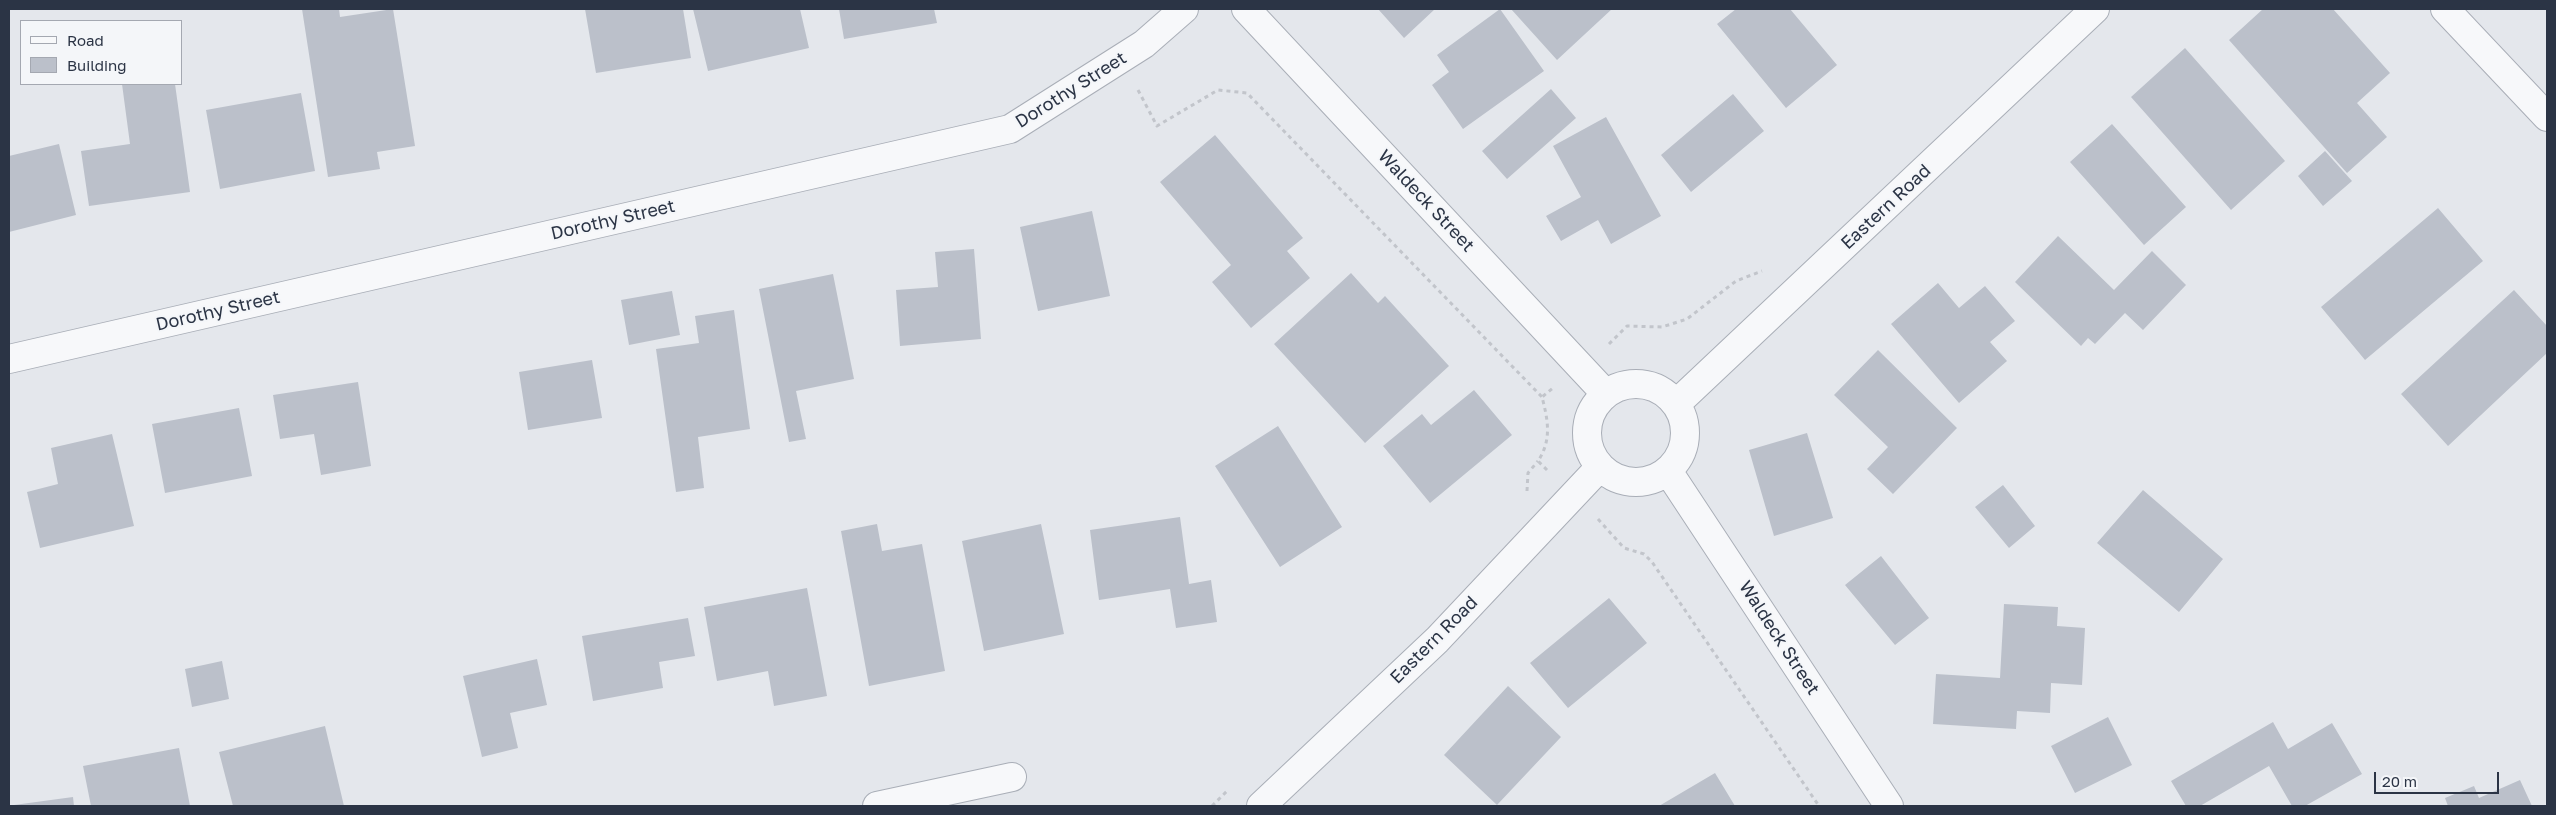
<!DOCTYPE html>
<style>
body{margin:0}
#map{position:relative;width:2556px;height:815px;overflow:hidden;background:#e4e7ec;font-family:"Golos Text",sans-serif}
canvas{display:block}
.frame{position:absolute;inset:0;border:10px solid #2b3445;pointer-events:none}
.legend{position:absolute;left:20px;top:20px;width:162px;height:65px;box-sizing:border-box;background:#f4f6f9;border:1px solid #a4a8b1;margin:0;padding:6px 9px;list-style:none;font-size:15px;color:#2b3445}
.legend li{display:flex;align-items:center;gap:10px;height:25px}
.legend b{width:25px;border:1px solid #a4a8b1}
.scale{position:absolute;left:2374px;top:772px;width:125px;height:22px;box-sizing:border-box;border:2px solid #2b3445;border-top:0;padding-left:6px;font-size:15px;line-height:18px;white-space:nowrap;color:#2b3445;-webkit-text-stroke:4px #f4f6f9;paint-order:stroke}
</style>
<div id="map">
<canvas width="2556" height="815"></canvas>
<div class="frame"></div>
<ul class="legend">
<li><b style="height:6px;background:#f7f8fa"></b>Road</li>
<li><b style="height:14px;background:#bbc0ca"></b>Building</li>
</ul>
<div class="scale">20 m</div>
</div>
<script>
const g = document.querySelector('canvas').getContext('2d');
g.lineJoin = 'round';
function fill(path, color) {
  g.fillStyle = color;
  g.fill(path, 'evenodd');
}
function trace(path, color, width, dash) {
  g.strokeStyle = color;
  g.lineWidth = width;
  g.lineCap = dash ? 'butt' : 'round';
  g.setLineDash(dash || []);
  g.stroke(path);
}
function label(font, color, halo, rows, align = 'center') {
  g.font = font + ' "Golos Text",sans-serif';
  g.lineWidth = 4;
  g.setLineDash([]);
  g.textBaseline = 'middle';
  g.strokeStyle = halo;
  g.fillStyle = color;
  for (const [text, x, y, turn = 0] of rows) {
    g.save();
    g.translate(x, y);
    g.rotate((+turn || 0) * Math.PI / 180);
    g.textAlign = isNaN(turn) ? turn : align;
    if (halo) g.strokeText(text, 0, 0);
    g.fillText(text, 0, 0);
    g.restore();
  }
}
fill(new Path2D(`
 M302,9H339L340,17L393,9L415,146L377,152L380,169L328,177Z
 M585,9H683L691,58L596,73Z
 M693,9H800L809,48L708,71Z
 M839,9H934L937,23L844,39Z
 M1378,9H1435L1404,38Z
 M1500,9L1544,71L1463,129L1432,85L1449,72L1437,55Z
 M1511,9H1612L1557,60Z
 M1736,9H1790L1837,65L1786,108L1717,24Z
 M2263,9H2333L2390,73L2357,103L2387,137L2347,173L2229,40Z
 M2185,48L2285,161L2231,210L2131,97Z
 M122,84H175L190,192L89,206L81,151L130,144Z
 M1551,89L1576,118L1507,179L1482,151Z
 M301,93L315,171L220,189L206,110Z
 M1733,94L1764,131L1691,192L1661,155Z
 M1606,117L1661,216L1611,244L1598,220L1561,241L1546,216L1581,197L1553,146Z
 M2112,124L2186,207L2144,245L2070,162Z
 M1215,135L1303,238L1287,251L1310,278L1251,328L1212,282L1231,265L1160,182Z
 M59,144L76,215L9,232V156Z
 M2325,151L2352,181L2323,206L2298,176Z
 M2438,208L2483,261L2365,360L2321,307Z
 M1092,211L1110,296L1038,311L1020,227Z
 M2058,236L2114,290L2152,251L2186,285L2143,330L2125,313L2095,344L2088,338L2081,346L2015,282Z
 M974,249L981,339L900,346L896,290L938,287L935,252Z
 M1351,273L1378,303L1385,296L1449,366L1365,443L1274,344Z
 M833,274L854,379L796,391L806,439L789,442L759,289Z
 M1938,283L1959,308L1985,286L2015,321L1990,342L2007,361L1959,403L1891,324Z
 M2514,290L2547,326V353L2448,446L2401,394Z
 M672,291L680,335L629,345L621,300Z
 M734,310L750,429L698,437L704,488L676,492L656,349L699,343L695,316Z
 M1878,350L1957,428L1893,494L1867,469L1888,447L1834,395Z
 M592,360L602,418L528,430L519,372Z
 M358,382L371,466L321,475L314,434L280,439L273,395Z
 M1474,390L1512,435L1430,503L1383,446L1422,414L1431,425Z
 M239,408L252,476L165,493L152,424Z
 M1278,426L1342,527L1280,567L1215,466Z
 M1807,433L1833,518L1774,536L1749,450Z
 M112,434L134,526L40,548L27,492L58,484L51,448Z
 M2003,485L2035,526L2009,548L1975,507Z
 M2143,490L2223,559L2179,612L2097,543Z
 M1180,517L1189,584L1211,580L1217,622L1176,628L1170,589L1099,600L1090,530Z
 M877,524L882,551L922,544L945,671L869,686L841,531Z
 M1041,524L1064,634L984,651L962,541Z
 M1881,556L1929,618L1895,645L1845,585Z
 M807,588L827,696L774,706L768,671L717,681L704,607Z
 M1609,598L1647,643L1568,708L1530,663Z
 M2004,604L2058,607L2057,626L2085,628L2082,685L2051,683L2050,713L2017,711L2016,729L1933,724L1936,674L2000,678Z
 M688,618L695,656L659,662L663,688L593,701L582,636Z
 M537,659L547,705L510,713L518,748L482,757L463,676Z
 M222,661L229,699L192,707L185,669Z
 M1508,686L1561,737L1497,805L1444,755Z
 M2108,717L2132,765L2075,793L2051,746Z
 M2273,722L2288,749L2332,723L2362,774L2305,806H2292L2269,766L2200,806H2186L2171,781Z
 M325,726L344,806H233L219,752Z
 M179,748L190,806H91L83,766Z
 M1715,773L1735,806H1659Z
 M2520,780L2532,806H2448L2445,798L2474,786L2479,798Z
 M73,797L74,806H14V805Z`), '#bbc0ca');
const minor = new Path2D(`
 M1246,9L1606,394
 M2445,9L2547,117
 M9,359L1010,129L1144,44L1184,9
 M1587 433a49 49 0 1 1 98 0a49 49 0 1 1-98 0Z
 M1676,404L2095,9
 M1668,471L1889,806
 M877,806L1012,777
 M1261,806L1437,640L1600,467`);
trace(minor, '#a9aeb7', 30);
trace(new Path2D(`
 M1138,90L1157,126L1218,90L1247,93L1542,397
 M1609,344L1627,326L1662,327L1687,319L1736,281L1762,271
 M1547,470L1538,461C1552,440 1548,420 1542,397L1553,388
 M1527,491L1528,473L1538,461
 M1598,519L1624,548L1644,554L1652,562L1819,806
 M1212,806L1228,790`), '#c2c5cb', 3, [4, 4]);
trace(minor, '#f7f8fa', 28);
label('18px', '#2b3445', '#f4f6f9', [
 ["Dorothy Street",1071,90,-32],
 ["Waldeck Street",1426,201,47],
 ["Eastern Road",1886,207,-43],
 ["Dorothy Street",613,220,-13],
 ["Dorothy Street",218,311,-13],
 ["Waldeck Street",1779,638,57],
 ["Eastern Road",1434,640,-45]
]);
</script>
